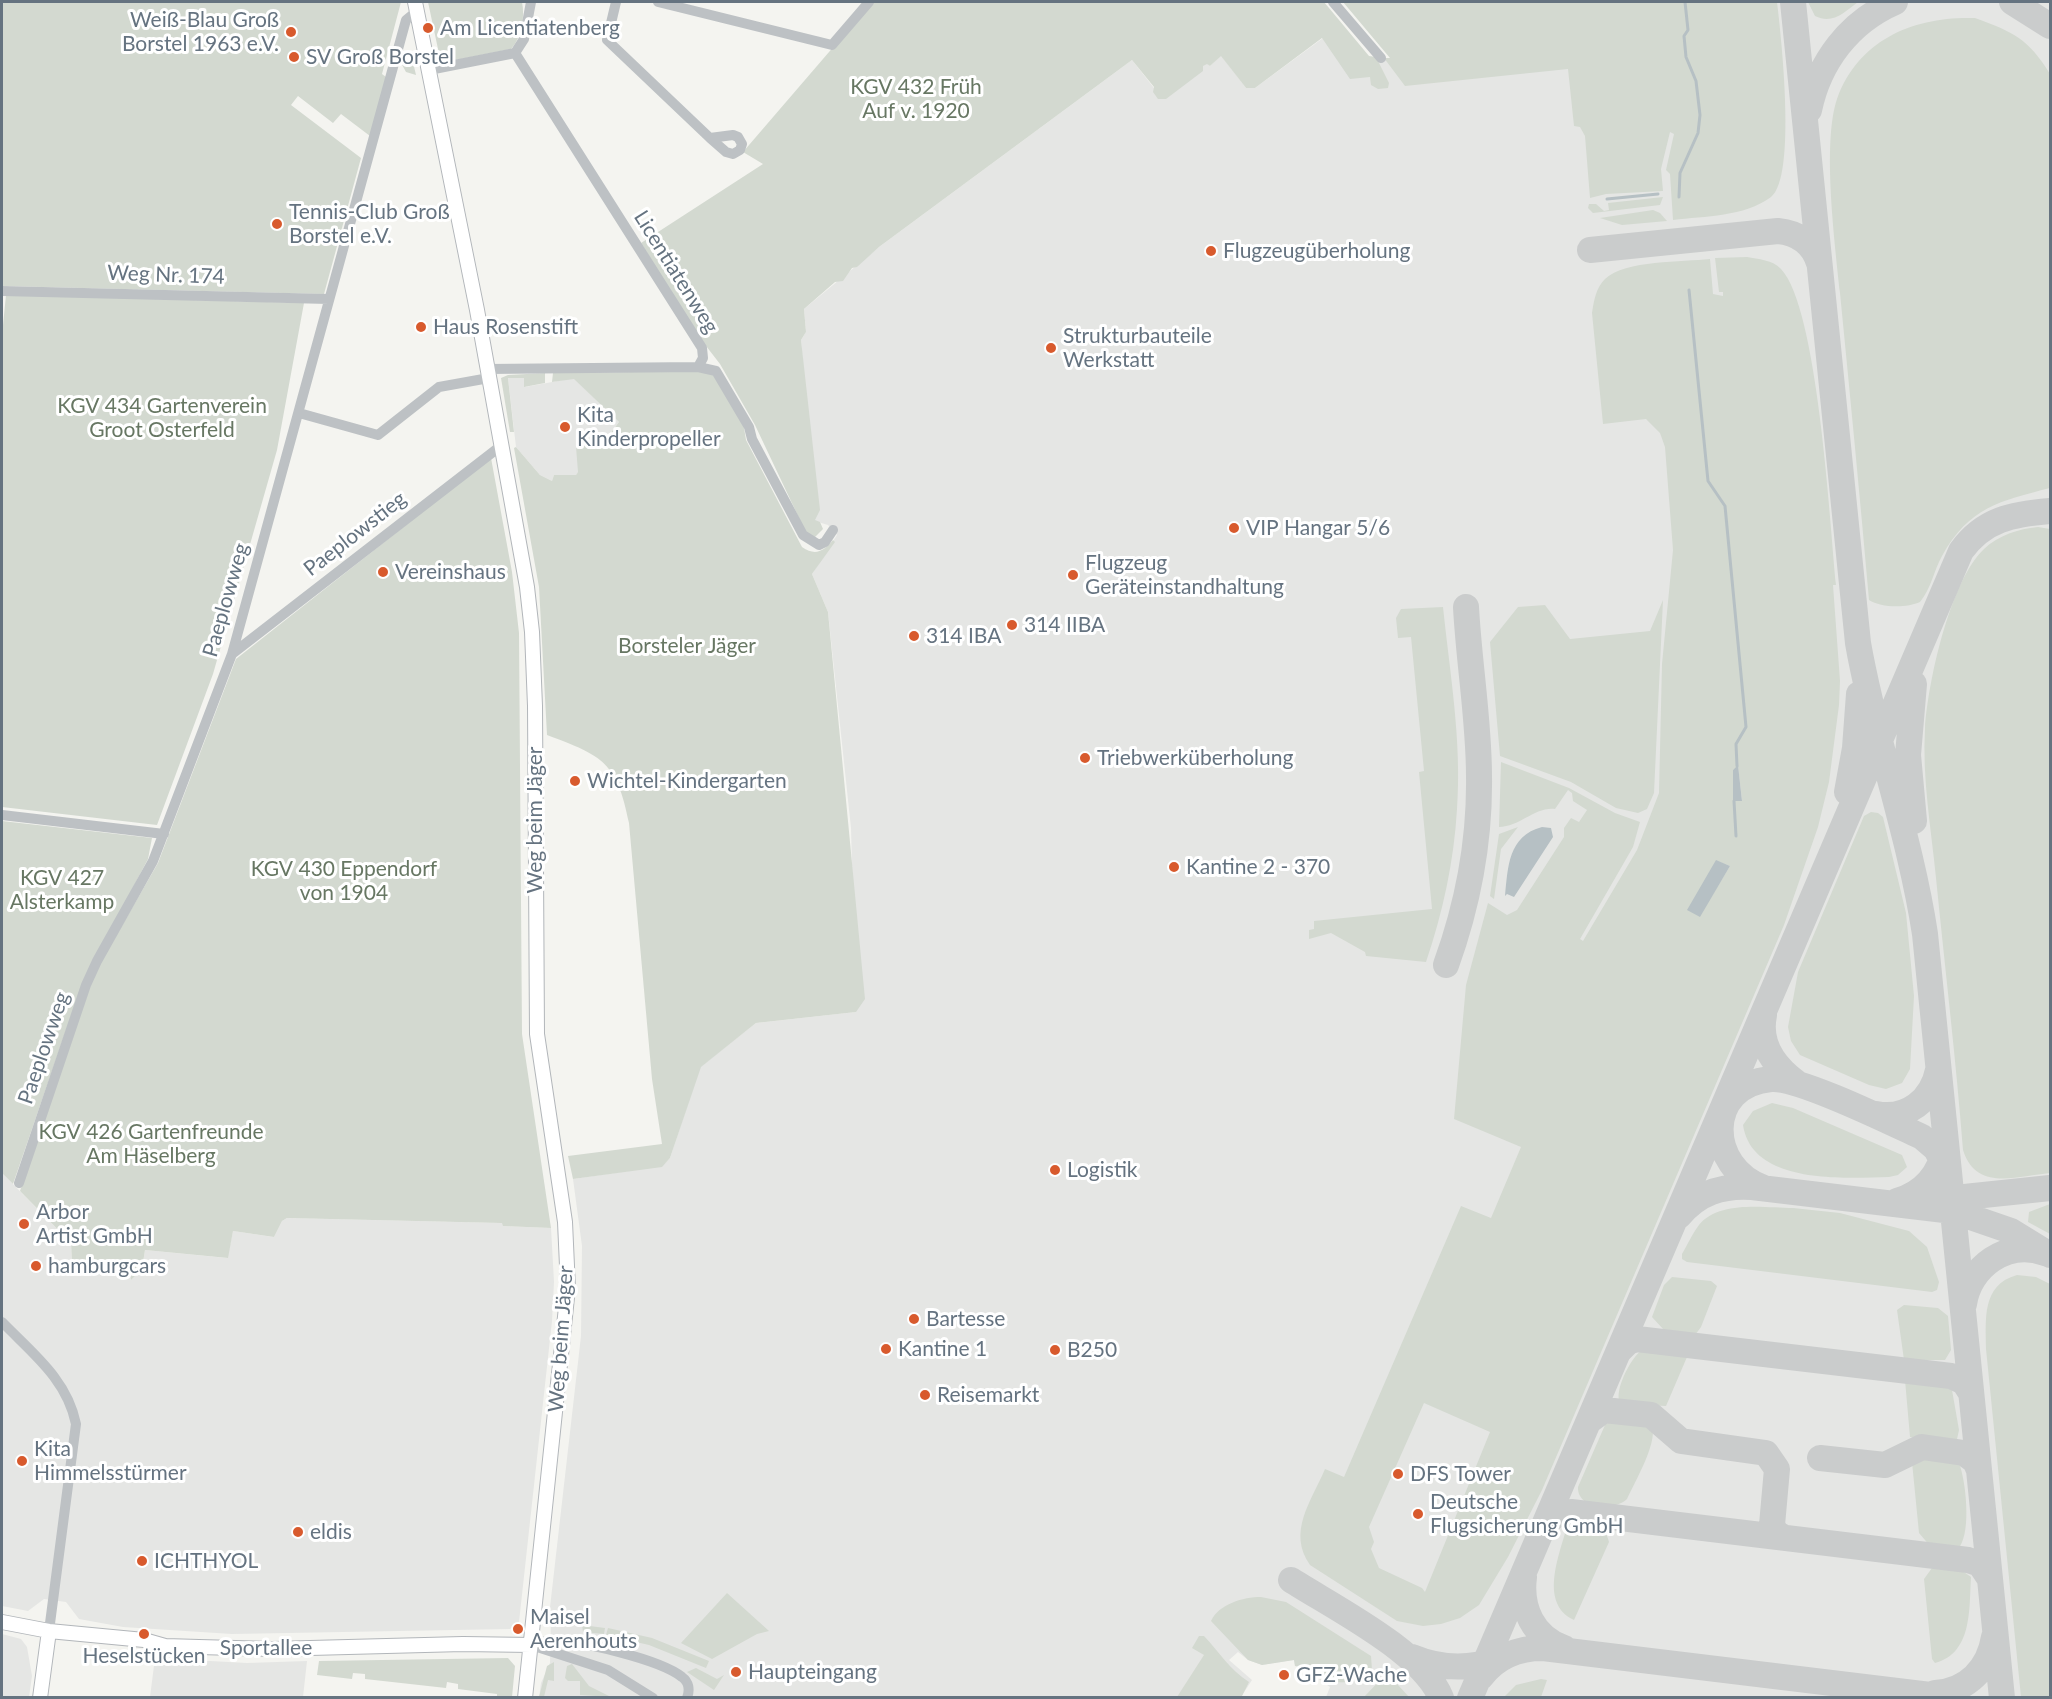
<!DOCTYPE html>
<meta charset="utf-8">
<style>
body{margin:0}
#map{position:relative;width:2052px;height:1699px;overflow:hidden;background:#f4f4f0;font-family:Lato,sans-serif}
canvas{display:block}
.frame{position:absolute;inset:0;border:3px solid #657380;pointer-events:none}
</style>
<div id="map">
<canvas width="2052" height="1699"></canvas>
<div class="frame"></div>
</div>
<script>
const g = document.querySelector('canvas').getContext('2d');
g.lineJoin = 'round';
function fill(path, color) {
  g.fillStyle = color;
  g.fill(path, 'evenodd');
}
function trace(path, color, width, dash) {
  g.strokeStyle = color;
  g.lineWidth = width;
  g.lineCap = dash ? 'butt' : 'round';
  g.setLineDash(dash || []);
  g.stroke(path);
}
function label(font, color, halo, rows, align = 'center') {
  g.font = font + ' Lato,sans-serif';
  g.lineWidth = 6;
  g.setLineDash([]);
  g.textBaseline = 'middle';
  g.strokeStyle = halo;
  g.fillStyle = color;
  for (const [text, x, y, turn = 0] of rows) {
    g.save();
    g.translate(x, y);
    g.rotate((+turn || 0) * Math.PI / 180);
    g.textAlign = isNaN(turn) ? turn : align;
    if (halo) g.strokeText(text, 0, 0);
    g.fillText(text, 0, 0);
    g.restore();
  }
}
fill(new Path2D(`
 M1678,2H2050V1697H1326L1330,1687L1303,1668L1295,1666L1294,1660L1262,1665L1248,1660L1238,1652L1229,1660L1252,1680L1241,1697L539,1698L541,1683L550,1663L551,1617L549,1616L581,1336L582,1246L573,1179L662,1166L670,1158L700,1067L756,1023L856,1012L851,828L828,612L812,574L837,535L828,525L815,521L801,340L806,332L804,309L879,247L1132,60L1154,88L1207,63L1210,66L1221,55L1246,88H1255L1323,38L1369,57L1390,59Z
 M508,378H524L525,387L574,378L619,422L576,475H554L552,481L540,475L516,447Z
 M2,1173L71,1243L72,1261L126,1269L130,1271L131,1280L142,1269L145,1250L227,1258L233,1231L274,1237L282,1221L287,1218L503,1223V1226L551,1228L554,1282L552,1321L519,1622L510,1629L232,1634L123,1627L79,1619L66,1602L44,1599L28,1611L2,1606Z
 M2,1634L21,1639L27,1647L32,1676L29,1697H2Z
 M155,1658L247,1663L307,1661L303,1697H150Z`), '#e5e6e4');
fill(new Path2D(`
 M2,2H401L382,74L386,77L370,136L341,114L333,123L298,96L291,105L361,158L324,294L2,286Z
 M428,2H522C525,17 522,37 511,49L441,63Z
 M872,2H1324L1369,56L1376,57L1389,83L1388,88L1378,89L1371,85L1370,77L1350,79L1322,38L1255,88H1246L1221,56L1210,66L1207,64L1203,66V71L1166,99H1158L1153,92L1154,87L1132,60L879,247L857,267L852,268L843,281L835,282L804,309L806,332L801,340L820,510L815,520L820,522L823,529L814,538L808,537L755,425L720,364L696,333L641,243L763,164L743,152Z
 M1343,2H1777C1781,35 1797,177 1771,197C1744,217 1705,216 1673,220L1670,174L1666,170L1674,134L1670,132L1661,169L1663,191L1606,194L1590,198L1585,136L1580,127L1574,126L1568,69L1405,86L1384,58H1390Z
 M1808,2H1858C1844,12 1833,25 1815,16Z
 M1975,18C2013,32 2028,38 2050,74V488C2000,501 1969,507 1942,556C1934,570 1931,589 1920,602C1907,608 1881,608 1869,600C1860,497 1850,395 1840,293C1835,244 1822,143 1837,99C1859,38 1916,16 1975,18Z
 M412,58L416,75L406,72L400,61Z
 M1663,197L1660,205L1593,213L1588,208L1589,204H1596L1604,211L1609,210L1608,203Z
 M1653,210L1660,213L1667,221L1622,225L1600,218Z
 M1747,257C1758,259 1773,260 1781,269C1818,308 1830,524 1836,585H1833L1840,681L1839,705L1829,782L1818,827L1784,925L1542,1490L1508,1557L1479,1605L1460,1618L1441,1624L1423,1626L1397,1621L1310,1565C1287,1532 1311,1502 1325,1469L1344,1477L1461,1206L1491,1218L1521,1147L1454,1119L1466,985L1488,903L1507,915L1517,910L1564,837V828L1571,818L1579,822L1587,810L1573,801L1572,793L1568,790L1555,809C1534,807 1520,827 1499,827L1501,762L1569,788L1615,813L1640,822L1633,847L1580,939L1583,941L1637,850L1659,793L1662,664L1673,550L1665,447L1660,433L1646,419L1603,424L1592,313C1594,300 1596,288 1605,279C1625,260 1683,262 1710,259L1713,294L1723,296V292H1719L1715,258ZM1738,766L1742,800L1733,801V770ZM1717,861L1730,866L1699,917ZM1424,1403L1490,1432L1425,1592L1422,1588L1379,1568L1371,1549L1374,1542L1369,1527Z
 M6,295L304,303L277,450L213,674L157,825L2,807V335Z
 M713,371L743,422L746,440L802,547C815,556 823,552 833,540L835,542L812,574L828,612L865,999L856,1012L756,1023L701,1067L670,1158L662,1167L573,1179L568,1156L662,1144L652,1079L629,823C617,762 603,756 547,735L539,587L514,448L516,447L540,475L552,481L554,475H576L578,472L576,447L609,435L619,422L574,379L552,382L553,373Z
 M545,373V383L524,387V378H508L514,432H510L501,378L508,375Z
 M491,458L512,572L519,633L522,1034L551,1228L503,1226L502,1223L287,1218L282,1221L274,1237L233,1231L228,1258L145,1250L142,1269L131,1280L130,1271L126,1269L72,1261L71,1243L20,1191L88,989L101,962L158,863L236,659Z
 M2038,527L2050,529V1173C2017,1176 1976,1192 1963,1150C1956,1059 1945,969 1936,878C1931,828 1922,778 1925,728C1928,682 1950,581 1984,549C1999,535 2018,529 2038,527Z
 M1663,600L1654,793L1647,809L1638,813L1616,808L1571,782L1500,756L1490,642L1518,607L1545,605L1570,639L1650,631Z
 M1443,607C1450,674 1462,742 1457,809C1454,861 1443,912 1426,962L1366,956L1365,952L1331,933L1309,939V930L1314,929V921L1432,909L1419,772L1424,771L1411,637L1398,638L1396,618L1401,609Z
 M1871,812L1878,813L1883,817L1906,913L1914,996L1910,1069L1902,1083L1886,1089L1869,1085L1800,1055L1791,1041L1788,1027L1798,972L1864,816Z
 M2,821L152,838L148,859L82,984L13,1184L2,1173Z
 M1518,827L1501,849L1494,899L1490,896L1499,834Z
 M1772,1103L1793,1108L1902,1155L1907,1167L1898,1175L1889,1177C1844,1178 1752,1185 1743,1125L1753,1111Z
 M2050,1204V1234L2028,1222L2029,1212Z
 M1793,1208L1840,1213L1909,1231L1927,1247L1939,1282L1937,1290L1932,1292L1687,1262L1682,1259V1254C1688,1244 1692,1234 1699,1225C1719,1200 1765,1208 1793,1208Z
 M2017,1275L2036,1277L2050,1284V1697H2021L1986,1349C1986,1320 1981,1285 2017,1275Z
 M1672,1277L1711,1281L1717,1286L1701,1327L1695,1335L1664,1330L1652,1317L1664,1285Z
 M1904,1305L1938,1308L1948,1316L1951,1350L1945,1360H1904L1897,1310Z
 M1641,1351L1682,1353L1687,1357L1666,1406L1627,1404L1619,1400C1616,1387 1631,1358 1641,1351Z
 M1905,1380L1942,1384L1952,1390L1959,1430L1957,1439L1951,1442L1910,1437Z
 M1615,1419L1650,1423C1662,1436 1634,1483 1627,1499C1615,1511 1577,1510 1578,1487L1605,1425Z
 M1916,1455L1954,1459L1959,1463C1966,1481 1971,1530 1960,1546L1931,1547L1919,1533L1912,1462Z
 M1579,1523C1593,1526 1606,1526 1609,1542L1574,1620C1538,1603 1560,1554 1567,1526Z
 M1932,1568L1961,1570L1971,1577C1969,1608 1973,1653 1935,1663L1932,1659L1924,1579Z
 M727,1593L769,1631L757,1634L712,1659L681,1643Z
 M1261,1597L1286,1602L1371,1656L1372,1670C1332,1699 1326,1668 1295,1666L1294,1660L1262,1665L1248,1660L1211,1621C1219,1604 1243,1597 1261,1597Z
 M582,1625L605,1628L604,1634L583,1632Z
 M608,1628L652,1638L709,1661L706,1668L649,1645L606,1635Z
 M574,1636L604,1639L634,1648L580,1640Z
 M1199,1636H1204C1220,1653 1229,1669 1249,1682L1242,1696L1244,1697H1177L1204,1655L1192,1648Z
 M508,1658L515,1666L512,1697H497V1694L458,1689V1684L447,1682L446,1688L365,1679V1674L353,1673L352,1679L317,1675L319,1661Z
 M554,1662V1681L548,1680L544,1697H539L547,1666Z
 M572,1664L589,1686L611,1697L580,1695V1681H568L565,1678L567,1666Z
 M696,1668L717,1679L724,1675L714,1690L687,1672Z
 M1387,1673L1409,1697H1364Z
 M1541,1679L1547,1680L1541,1697H1504L1516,1685Z`), '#d3d9d0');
fill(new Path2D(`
 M1738,765L1742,801H1733V770Z
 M1542,827L1551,828L1553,837L1514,897L1507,894L1505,896C1508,867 1508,836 1542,827Z
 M1716,860L1730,866L1700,917L1687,910Z`), '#b6c0c4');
trace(new Path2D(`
 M1679,197L1680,173L1698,133L1700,115L1696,81L1686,57L1684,36L1688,30L1685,2
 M1607,199L1658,194
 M1689,290L1708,481L1725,506L1746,727L1736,744L1737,766
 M1734,801L1736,836`), '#b6c0c4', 3);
trace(new Path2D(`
 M1793,2L1858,643C1875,741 1910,835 1925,934L2002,1698
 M2012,2L2050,26
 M1809,110C1819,62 1849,22 1895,2
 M1590,250L1778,231C1798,233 1813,243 1819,263
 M1847,792L1855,748L1859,694
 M1914,821L1908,755L1914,684
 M1446,965C1468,904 1480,842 1479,776C1479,720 1469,664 1466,607
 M1764,1015C1758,1044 1775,1067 1797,1083
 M1876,1114C1907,1120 1932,1100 1938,1070
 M1764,1188C1706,1168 1704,1085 1771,1079C1799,1077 1892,1123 1922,1137L1936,1149L1947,1170
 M1936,1200L2050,1188
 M1897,1201C1924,1193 1940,1174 1945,1147
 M1679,1216C1698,1193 1722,1185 1752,1187L1953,1211L2011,1231L2050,1255
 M1964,1304C1969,1267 2007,1239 2045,1253
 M1619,1351L1628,1342L1637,1339L1951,1376L1964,1382L1971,1393
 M1589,1421L1604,1410L1651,1415L1681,1441L1766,1453L1777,1469L1772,1525L1776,1533L1785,1538
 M1820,1458L1885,1465L1922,1447L1964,1453L1975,1461L1979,1470
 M1545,1524L1557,1514L1571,1512L1968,1560L1980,1564L1990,1579
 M1524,1577C1520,1608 1533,1637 1564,1648
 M1291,1580C1333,1607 1423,1652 1441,1698
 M1412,1657C1441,1669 1469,1670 1498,1659
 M1481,1677C1496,1657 1519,1648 1543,1648L1955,1698
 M1935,1693C1967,1691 1989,1669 1994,1637
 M1470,1698L1961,551C1984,519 2013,514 2050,511`), '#cacccc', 26);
const secondary = new Path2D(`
 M415,2L477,310L527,587L532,632L535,706L537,1034L565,1222L568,1288L525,1698
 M2,1622L49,1631L144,1640L165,1646L199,1647L272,1649L463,1644L531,1645
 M40,1698L49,1631`);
trace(secondary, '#b2b6ba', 16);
trace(new Path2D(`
 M616,2L607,40L710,138
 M658,2L832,45L869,2
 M1333,2L1381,58
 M515,53L702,348L703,358L698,367
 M429,70L515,53L524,39L531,2
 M733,135L738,137L742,144L740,150L733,154L726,152L710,138Z
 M2,291L329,299
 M487,369L698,367L716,371L749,427L752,439L803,535L819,545L825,542L833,530
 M299,413L378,435L439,387L489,378
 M232,654L502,445
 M2,815L164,834
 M19,1183L86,985L97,961L153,861L232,654L406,20L417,11
 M2,1322C32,1353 67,1379 76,1424L49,1631
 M531,1645C537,1643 543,1641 549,1641C577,1639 661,1660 682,1677C689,1682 690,1690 687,1698
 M531,1645L608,1670L653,1698`), '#bdc1c4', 10);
trace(secondary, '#fff', 14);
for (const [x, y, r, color] of [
 [428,28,6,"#d85a2d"],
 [291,32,6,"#d85a2d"],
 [294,57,6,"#d85a2d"],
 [277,224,6,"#d85a2d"],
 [1211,251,6,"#d85a2d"],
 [421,327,6,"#d85a2d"],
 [1051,348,6,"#d85a2d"],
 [565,427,6,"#d85a2d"],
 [1234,528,6,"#d85a2d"],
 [383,572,6,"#d85a2d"],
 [1073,575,6,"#d85a2d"],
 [1012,625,6,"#d85a2d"],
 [914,636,6,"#d85a2d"],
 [1085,758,6,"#d85a2d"],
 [575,781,6,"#d85a2d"],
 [1174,867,6,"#d85a2d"],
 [1055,1170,6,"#d85a2d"],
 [24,1224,6,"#d85a2d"],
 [36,1266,6,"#d85a2d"],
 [914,1319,6,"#d85a2d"],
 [886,1349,6,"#d85a2d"],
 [1055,1350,6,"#d85a2d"],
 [925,1395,6,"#d85a2d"],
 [22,1461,6,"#d85a2d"],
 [1398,1474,6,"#d85a2d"],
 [1418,1514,6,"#d85a2d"],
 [298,1532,6,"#d85a2d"],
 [142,1561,6,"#d85a2d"],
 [518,1629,6,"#d85a2d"],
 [144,1634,6,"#d85a2d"],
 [736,1672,6,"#d85a2d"],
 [1284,1675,6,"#d85a2d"]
]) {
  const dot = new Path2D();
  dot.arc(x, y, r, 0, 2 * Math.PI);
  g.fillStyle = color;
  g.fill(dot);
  trace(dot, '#fff', 2);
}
label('21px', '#657380', '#fff', [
 ["Weiß-Blau Groß",279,20,"right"],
 ["Borstel 1963 e.V.",279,44,"right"],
 ["Am Licentiatenberg",440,28],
 ["SV Groß Borstel",306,57],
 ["Tennis-Club Groß",289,212],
 ["Borstel e.V.",289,236],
 ["Flugzeugüberholung",1223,251],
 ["Haus Rosenstift",433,327],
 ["Strukturbauteile",1063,336],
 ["Werkstatt",1063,360],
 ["Kita",577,415],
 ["Kinderpropeller",577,439],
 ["VIP Hangar 5/6",1246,528],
 ["Flugzeug",1085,563],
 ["Geräteinstandhaltung",1085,587],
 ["Vereinshaus",395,572],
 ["314 IIBA",1024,625],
 ["314 IBA",926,636],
 ["Triebwerküberholung",1097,758],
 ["Wichtel-Kindergarten",587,781],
 ["Kantine 2 - 370",1186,867],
 ["Logistik",1067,1170],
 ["Arbor",36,1212],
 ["Artist GmbH",36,1236],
 ["hamburgcars",48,1266],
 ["Bartesse",926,1319],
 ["Kantine 1",898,1349],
 ["B250",1067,1350],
 ["Reisemarkt",937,1395],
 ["Kita",34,1449],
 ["Himmelsstürmer",34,1473],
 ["DFS Tower",1410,1474],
 ["Deutsche",1430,1502],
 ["Flugsicherung GmbH",1430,1526],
 ["eldis",310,1532],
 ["ICHTHYOL",154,1561],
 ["Maisel",530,1617],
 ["Aerenhouts",530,1641],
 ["Heselstücken",144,1656,"center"],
 ["Haupteingang",748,1672],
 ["GFZ-Wache",1296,1675]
], 'left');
label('21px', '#677763', '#fff', [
 ["KGV 432 Früh",916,87],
 ["Auf v. 1920",916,111],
 ["KGV 434 Gartenverein",162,406],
 ["Groot Osterfeld",162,430],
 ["Borsteler Jäger",687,646],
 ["KGV 430 Eppendorf",344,869],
 ["von 1904",344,893],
 ["KGV 427",62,878],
 ["Alsterkamp",62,902],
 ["KGV 426 Gartenfreunde",151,1132],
 ["Am Häselberg",151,1156]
]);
label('21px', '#657380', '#fff', [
 ["Licentiatenweg",676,272,58],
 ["Weg Nr. 174",166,275,2],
 ["Paeplowstieg",355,534,-38],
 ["Paeplowweg",226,600,-74],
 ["Weg beim Jäger",535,820,-90],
 ["Paeplowweg",44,1048,-71],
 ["Weg beim Jäger",561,1339,-86],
 ["Sportallee",266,1648]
]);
</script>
